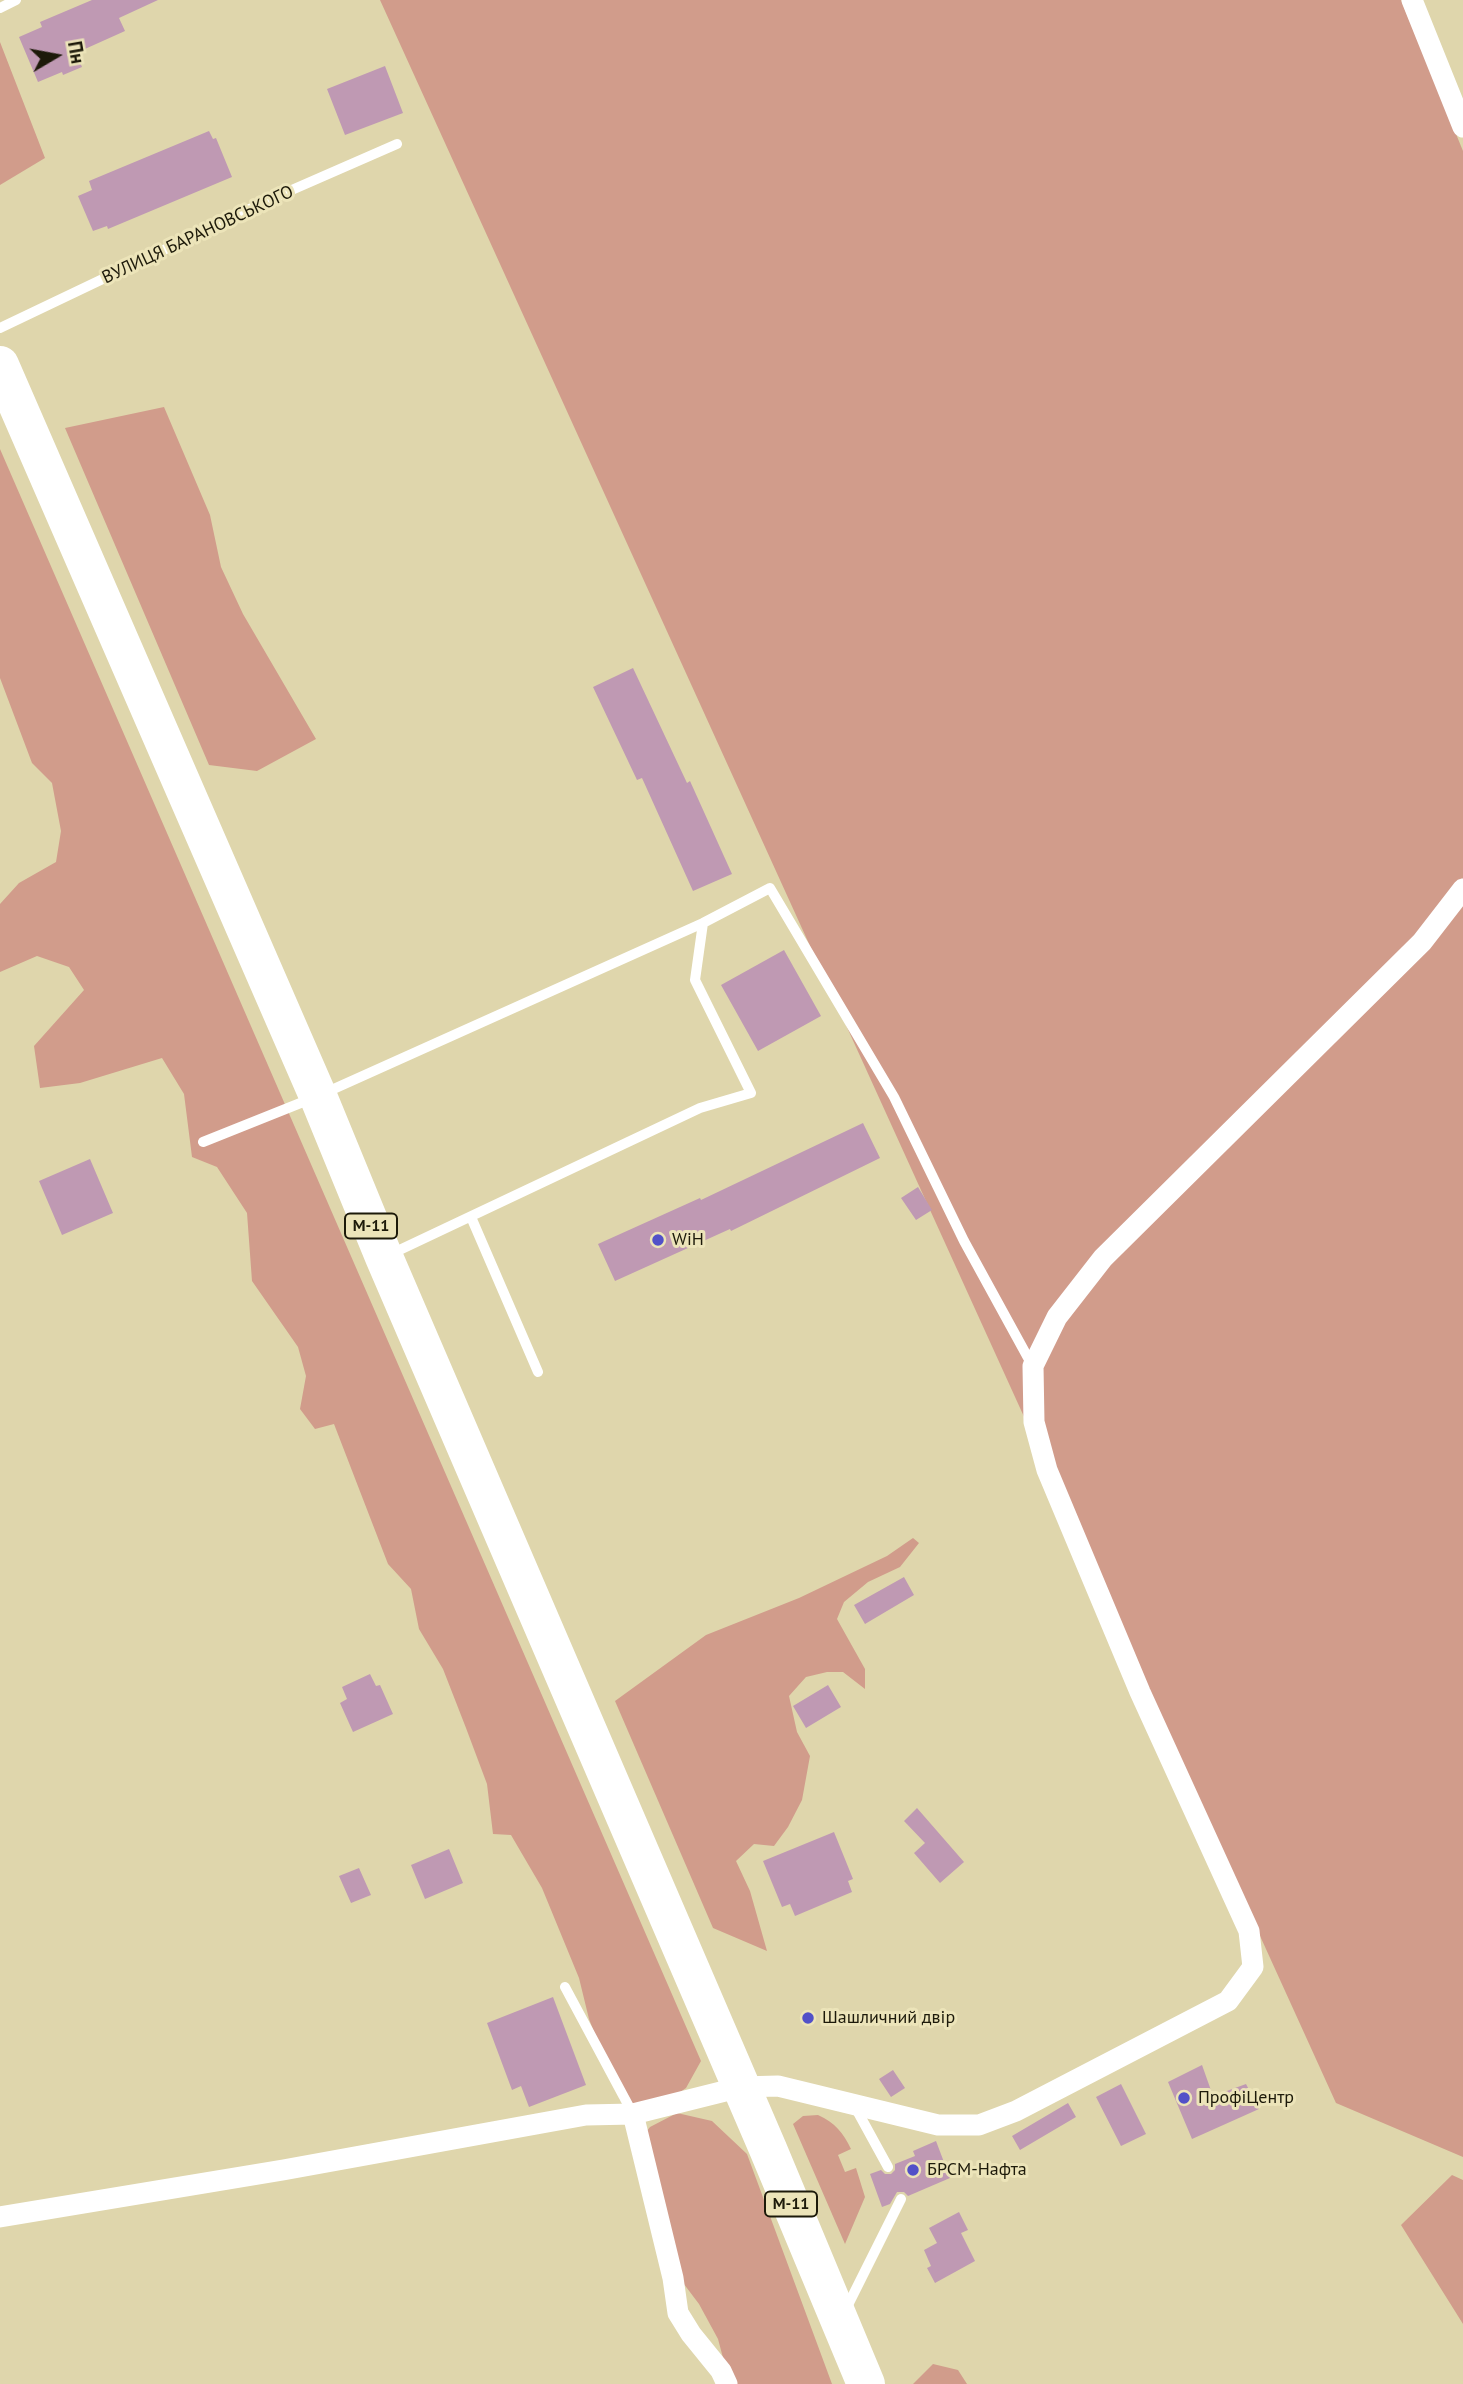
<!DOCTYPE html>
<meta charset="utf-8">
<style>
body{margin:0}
#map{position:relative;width:1463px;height:2384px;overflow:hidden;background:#dfd6ac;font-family:"PT Sans",sans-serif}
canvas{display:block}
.north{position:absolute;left:21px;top:21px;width:70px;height:70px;-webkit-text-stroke:5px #ece4b9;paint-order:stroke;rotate:80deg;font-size:19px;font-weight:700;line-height:28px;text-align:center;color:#1d1a0a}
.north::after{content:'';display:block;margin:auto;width:24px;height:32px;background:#1d1a0a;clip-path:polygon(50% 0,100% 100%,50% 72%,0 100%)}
</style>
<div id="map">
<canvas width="1463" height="2384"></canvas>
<div class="north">Пн</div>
</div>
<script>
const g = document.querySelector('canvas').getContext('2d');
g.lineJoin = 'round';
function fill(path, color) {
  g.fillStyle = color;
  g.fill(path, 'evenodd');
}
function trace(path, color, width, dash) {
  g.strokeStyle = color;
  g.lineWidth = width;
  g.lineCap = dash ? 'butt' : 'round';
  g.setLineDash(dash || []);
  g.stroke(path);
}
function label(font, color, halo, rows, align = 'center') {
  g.font = font + ' "PT Sans",sans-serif';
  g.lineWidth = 6;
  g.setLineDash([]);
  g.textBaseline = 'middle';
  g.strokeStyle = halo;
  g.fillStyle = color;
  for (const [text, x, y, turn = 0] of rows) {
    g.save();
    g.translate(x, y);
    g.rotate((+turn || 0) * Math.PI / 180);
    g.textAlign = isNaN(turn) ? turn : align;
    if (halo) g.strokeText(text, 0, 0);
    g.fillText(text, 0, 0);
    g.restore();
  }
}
fill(new Path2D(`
 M380,0H1401L1463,151V2157L1336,2103Z
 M0,42L45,158L0,185Z
 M164,407L210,515L221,567L243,614L316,739L257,771L209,765L65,428Z
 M0,449L701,2061L686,2088L669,2100L642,2108L620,2100L589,2019L579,1978L542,1888L511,1835L493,1834L487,1784L466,1728L443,1669L419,1629L411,1589L388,1564L334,1424L315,1429L300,1409L306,1376L298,1347L252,1281L247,1213L217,1167L192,1157L184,1094L162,1058L80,1083L40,1088L34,1046L84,990L69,967L37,956L0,972V904L19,883L56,862L61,831L52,783L32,763L0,678Z
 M913,1538L919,1543L900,1567L868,1582L844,1602L837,1619L865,1669V1689L843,1672H827L806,1677L789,1696L797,1732L810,1756L802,1800L788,1827L774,1846L754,1844L736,1861L750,1891L767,1951L713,1928L615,1701L706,1635L799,1598L887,1556Z
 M677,2113L712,2121L747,2154L832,2384H730L718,2339L699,2304L665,2259L635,2146L650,2127Z
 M818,2115C835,2123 843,2132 851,2149L838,2155L845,2172L856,2168L865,2197L845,2244L793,2124L803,2116Z
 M1452,2175L1463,2180V2324L1401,2225Z
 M933,2364L958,2370L967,2384H913Z`), '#d19c8b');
fill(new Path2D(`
 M92,0H158L119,18L125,31L76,53L82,67L63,75L62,72L38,82L19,37L42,27L40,22Z
 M385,66L403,113L345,135L327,89Z
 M209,131L213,139L216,138L232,177L108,229L107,226L93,231L78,196L92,190L89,181Z
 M633,668L687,783L690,781L732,874L693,891L642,778L637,780L593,687Z
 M784,950L821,1016L758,1051L721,985Z
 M863,1123L880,1158L731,1231L730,1229L615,1281L598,1244L700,1198L701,1200Z
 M90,1159L113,1213L62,1235L39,1181Z
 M918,1187L932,1210L916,1220L901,1198Z
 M904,1577L914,1595L865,1624L854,1605Z
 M370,1674L376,1686L380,1685L393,1714L353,1732L340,1703L347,1699L342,1687Z
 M828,1685L841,1707L806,1728L793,1706Z
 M917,1808L964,1862L940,1883L914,1853L925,1843L904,1821Z
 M834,1832L853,1879L848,1881L852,1892L795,1916L790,1904L782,1907L763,1861Z
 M449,1849L463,1883L425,1899L411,1865Z
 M359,1868L371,1895L351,1903L339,1876Z
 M553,1997L586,2085L529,2107L521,2086L512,2090L487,2023Z
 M1202,2065L1213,2096L1246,2084L1259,2109L1192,2139L1168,2082Z
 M893,2070L905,2088L891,2097L879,2079Z
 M1121,2084L1146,2134L1121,2146L1096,2097Z
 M1068,2103L1076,2117L1020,2150L1012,2136Z
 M936,2141L950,2178L908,2196L904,2192H897L890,2204L882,2207L870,2174L881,2170L885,2174H891L895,2170V2164L915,2156L913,2151Z
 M959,2212L968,2230L961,2233L975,2261L935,2283L927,2268L931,2266L924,2250L937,2243L929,2228Z`), '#bf99b3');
trace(new Path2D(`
 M0,8L16,0
 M0,328L262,203L397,144
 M203,1142L318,1096L703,923L770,888L894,1097L964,1241L1032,1365
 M471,1217L538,1372
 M391,1254L700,1108L751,1093L695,980L703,923
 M565,1987L633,2114
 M854,2105L888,2167
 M846,2309L901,2199`), '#fff', 10);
trace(new Path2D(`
 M1412,0L1463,127
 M633,2114L673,2278L678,2313L691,2334L721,2371L727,2384
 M0,2217L283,2170L586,2115L633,2114L741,2087L778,2086L938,2125H979L1016,2111L1228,2001L1253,1967L1249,1931L1140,1692L1047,1470L1034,1422L1033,1366L1057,1317L1103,1258L1422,942L1463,889`), '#fff', 21);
trace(new Path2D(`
 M0,365L318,1096L384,1257L768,2149L866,2384`), '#fff', 38);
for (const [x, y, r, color] of [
 [658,1240,7,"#5251c8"],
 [808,2018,7,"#5251c8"],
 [1184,2098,7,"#5251c8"],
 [913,2170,7,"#5251c8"]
]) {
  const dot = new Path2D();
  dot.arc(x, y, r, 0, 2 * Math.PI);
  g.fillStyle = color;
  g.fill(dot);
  trace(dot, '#ece4b9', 2.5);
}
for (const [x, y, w] of [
 [371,1226,52],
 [791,2204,52]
]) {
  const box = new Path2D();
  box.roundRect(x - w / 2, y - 12.5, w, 25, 5);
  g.fillStyle = '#ece4b9';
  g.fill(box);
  trace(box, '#1d1a0a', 2);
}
label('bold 16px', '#1d1a0a', null, [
 ["М-11",371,1226],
 ["М-11",791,2204]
]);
label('18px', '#1d1a0a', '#ece4b9', [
 ["ВУЛИЦЯ БАРАНОВСЬКОГО",198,235,-25]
]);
label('18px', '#1d1a0a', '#ece4b9', [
 ["WiH",672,1240],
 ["Шашличний двір",822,2018],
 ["ПрофіЦентр",1198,2098],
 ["БРСМ-Нафта",927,2170]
], 'left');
</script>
